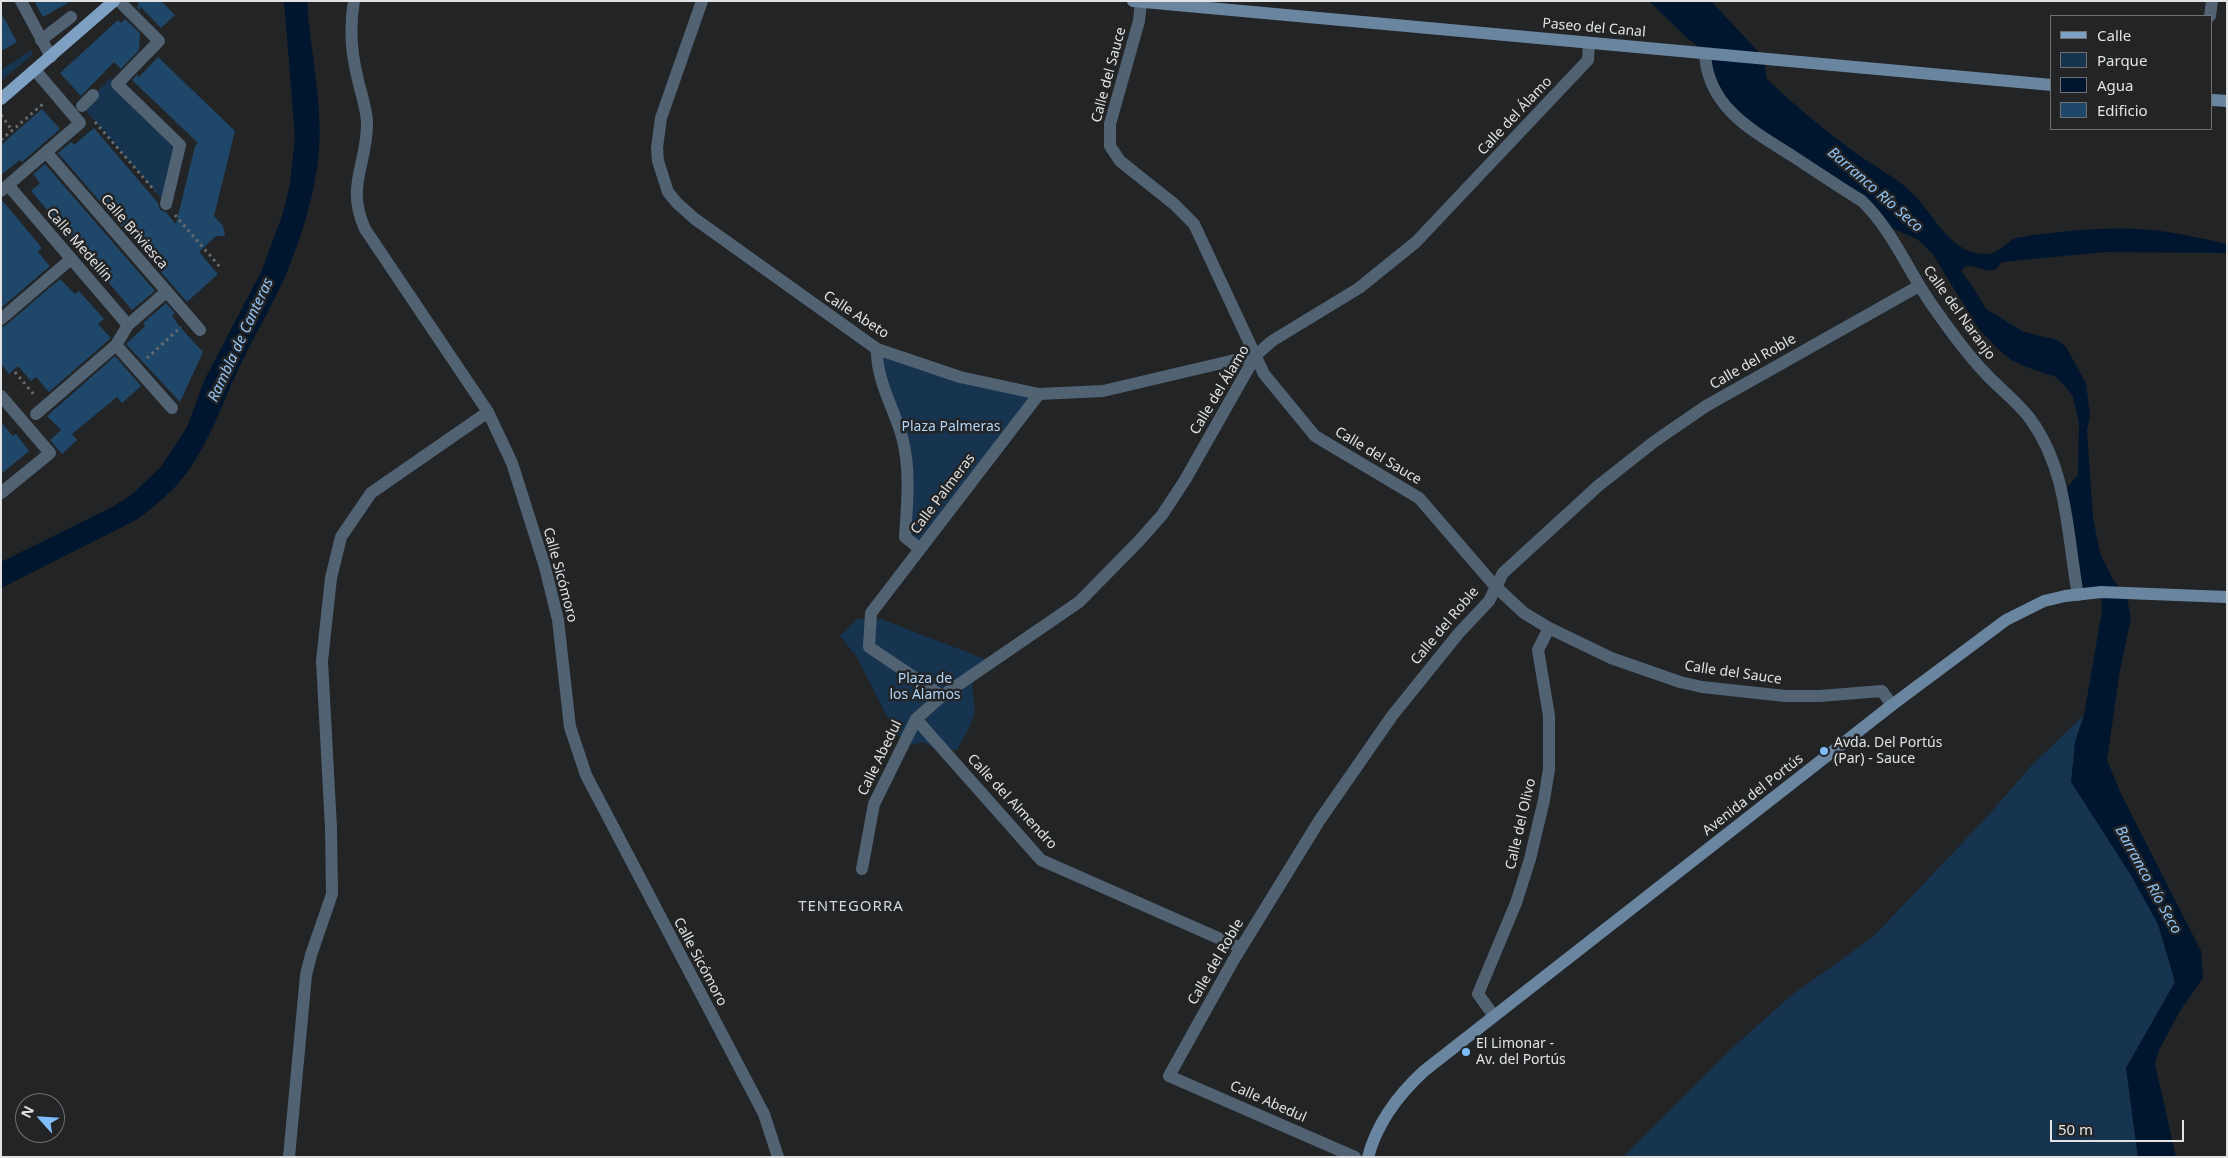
<!DOCTYPE html>
<meta charset="utf-8">
<style>
body{margin:0}
#map{position:relative;width:2228px;height:1158px;overflow:hidden;background:#222426;font-family:"Noto Sans",sans-serif}
canvas{display:block}
.frame{position:absolute;inset:0;border:2px solid #e0e2e3;pointer-events:none}
.legend{position:absolute;left:2050px;top:15px;width:162px;height:115px;box-sizing:border-box;background:#222426;border:1px solid #6e7072;margin:0;padding:6px 9px;list-style:none;font-size:15px;color:#e0e2e3}
.legend li{display:flex;align-items:center;gap:10px;height:25px}
.legend b{width:25px;border:1px solid #6e7072}
.north{position:absolute;left:15px;top:1093px;width:50px;height:50px;box-sizing:border-box;background:#222426;border:1px solid #6e7072;border-radius:50%;rotate:296deg;font-size:14px;font-weight:700;line-height:20px;text-align:center;color:#e0e2e3}
.north::after{content:'';display:block;margin:auto;width:18px;height:22px;background:#7ebdf9;clip-path:polygon(50% 0,100% 100%,50% 72%,0 100%)}
.scale{position:absolute;left:2050px;top:1120px;width:134px;height:22px;box-sizing:border-box;border:2px solid #e0e2e3;border-top:0;padding-left:6px;font-size:15px;line-height:18px;white-space:nowrap;color:#e0e2e3;-webkit-text-stroke:4px #222426;paint-order:stroke}
</style>
<div id="map">
<canvas width="2228" height="1158"></canvas>
<div class="frame"></div>
<ul class="legend">
<li><b style="height:6px;background:#7da0c3"></b>Calle</li>
<li><b style="height:14px;background:#16344f"></b>Parque</li>
<li><b style="height:14px;background:#00162f"></b>Agua</li>
<li><b style="height:14px;background:#1f476a"></b>Edificio</li>
</ul>
<div class="north">N</div>
<div class="scale">50 m</div>
</div>
<script>
const g = document.querySelector('canvas').getContext('2d');
g.lineJoin = 'round';
function fill(path, color) {
  g.fillStyle = color;
  g.fill(path, 'evenodd');
}
function trace(path, color, width, dash) {
  g.strokeStyle = color;
  g.lineWidth = width;
  g.lineCap = dash ? 'butt' : 'round';
  g.setLineDash(dash || []);
  g.stroke(path);
}
function label(font, color, halo, rows, align = 'center') {
  g.font = font + ' "Noto Sans",sans-serif';
  g.lineWidth = 5;
  g.setLineDash([]);
  g.textBaseline = 'middle';
  g.strokeStyle = halo;
  g.fillStyle = color;
  for (const [text, x, y, turn = 0] of rows) {
    g.save();
    g.translate(x, y);
    g.rotate((+turn || 0) * Math.PI / 180);
    g.textAlign = isNaN(turn) ? turn : align;
    if (halo) g.strokeText(text, 0, 0);
    g.fillText(text, 0, 0);
    g.restore();
  }
}
fill(new Path2D(`
 M32,50V55L1,81V70Z
 M111,78L180,145L166,204L82,106Z
 M877,349L1039,394L920,549L905,537L907,470Z
 M857,619H881L985,659L972,685L975,711L970,726L957,750L932,747L923,742L910,745L895,732L857,657L840,636Z
 M2084,715L2075,742L2132,877L2158,924L2175,982L2126,1068L2138,1157H1623L1731,1049L1792,995L1873,937L1985,819L2032,765Z`), '#16344f');
fill(new Path2D(`
 M284,1H307C310,51 323,102 319,152C315,195 301,239 284,279C270,310 252,339 238,370C222,404 210,440 188,471C174,491 155,506 136,520L1,588V562L112,507L131,495L161,467L187,427L204,381L262,270L283,213L290,184L295,137Z
 M1649,1H1711L1765,59L1766,78C1794,105 1824,130 1856,153C1876,168 1900,179 1917,198C1936,219 1953,256 1988,254C2001,253 2008,238 2021,237C2064,231 2108,226 2152,230C2178,233 2202,238 2227,244V253L2105,252L2002,262L1995,270C1982,272 1978,265 1966,266L1961,271L1973,287L1986,309L2024,332L2057,340L2066,347L2086,383L2090,416L2087,431L2093,518L2100,553L2113,580L2126,594L2131,618L2120,670L2107,760L2121,794L2201,951L2203,978L2180,1011L2159,1050L2155,1064L2176,1157H2138L2126,1068L2175,982L2158,924L2132,877L2071,782L2075,742L2084,715L2102,611L2101,592L2078,595L2063,492L2078,475L2079,423L2073,397L2065,386L2056,377L2026,367L2011,360L1999,350L1979,329L1932,253L1917,239L1882,224L1724,103L1707,54L1687,38Z`), '#00162f');
fill(new Path2D(`
 M34,1H71L43,17Z
 M136,1H161L175,15L161,28L140,6V11L137,7L139,5Z
 M1,13L17,42L1,51Z
 M125,19L140,33L139,50L121,69L114,62L81,96L60,73L118,20L121,23Z
 M158,57L235,131L214,216L223,226L225,236H216L199,252L218,274L187,302L58,153L71,142L74,145L94,128L158,203L160,210L166,212L176,224L195,146L198,143L132,80L138,74V78Z
 M42,109L60,129L22,162L20,160L1,175L2,144Z
 M45,164L155,291L132,310L31,191L40,183L33,174Z
 M1,199L42,248L38,252L50,266L1,308Z
 M60,279L75,294L79,291L104,319L98,324L111,338L49,392L36,377L31,381L18,366L9,374L1,364V327L6,325Z
 M166,303L175,313L172,316L180,327L203,352L180,402L126,344L145,326L143,323Z
 M115,356L141,386L122,403L117,397L72,434L77,440L62,454L50,440L61,430L47,416Z
 M1,422L13,436L16,434L29,451L1,474Z`), '#1f476a');
trace(new Path2D(`
 M1,115L12,130
 M95,122L155,191
 M1,140L44,103
 M175,215L220,267
 M147,358L181,327
 M15,372L35,396`), '#696b6d', 3, [2.5, 4]);
trace(new Path2D(`
 M21,1L51,57
 M119,1L159,41L117,84L180,145L166,204
 M354,1C349,29 351,53 358,80C361,93 366,108 367,121C368,164 345,185 365,229L488,412L512,463L545,567L558,620L570,727L586,775L764,1114L778,1157
 M702,1L661,118L657,148L658,161L668,192L677,203L695,219L877,349L960,377L1039,394L1103,391L1256,355
 M1141,2L1139,21L1110,124V146L1120,161L1174,204L1194,224L1264,374L1315,436L1419,498L1495,586L1524,613L1549,628L1611,658L1680,682L1702,687L1785,696H1820L1882,691L1892,705
 M2210,16L2212,1
 M41,40L71,17
 M1705,54C1708,108 1753,131 1794,157C1817,172 1839,187 1862,201C1893,231 1908,271 1932,305C1949,329 1966,353 1986,374C2000,389 2019,403 2031,420C2068,471 2067,536 2078,595
 M82,106L93,95
 M46,152L200,330
 M8,185L128,325
 M1,191L80,123L35,70
 M1,319L71,259
 M116,345L172,408
 M877,349C876,380 894,408 902,437C911,470 907,504 905,537L920,549
 M1,396L50,453L1,493
 M36,414L116,345L128,325L166,292
 M942,696L869,647L871,613L1039,394
 M862,869L874,804L916,719
 M1241,948L1041,860L916,719L942,696L1079,602L1138,542L1162,515L1185,480L1256,355L1272,341L1359,288L1416,242L1588,60L1589,43
 M1494,1016L1478,994L1516,903L1530,859L1544,800L1549,769V716L1538,650L1549,628
 M289,1157L306,975L311,955L332,894L331,828L322,661L331,578L341,537L371,493L488,412
 M1355,1157L1169,1076L1233,961L1319,821L1392,716L1458,634L1489,601L1503,573L1598,486L1655,441L1706,406L1919,286`), '#516273', 12);
trace(new Path2D(`
 M1133,1L2052,85
 M2212,100L2227,101
 M1368,1157C1377,1123 1399,1094 1424,1071L1892,705L2006,620L2044,601L2065,596L2101,592L2227,597`), '#6a85a0', 12);
trace(new Path2D(`
 M1,99L114,1`), '#7da0c3', 12);
for (const [x, y, r, color] of [
 [1824,751,5,"#7ebdf9"],
 [1466,1052,5,"#7ebdf9"]
]) {
  const dot = new Path2D();
  dot.arc(x, y, r, 0, 2 * Math.PI);
  g.fillStyle = color;
  g.fill(dot);
  trace(dot, '#222426', 2);
}
label('14px', '#e0e2e3', '#222426', [
 ["Paseo del Canal",1594,28,5],
 ["Calle del Sauce",1109,75,-75],
 ["Calle del Álamo",1515,116,-47],
 ["Calle Briviesca",134,232,49],
 ["Calle Medellín",79,245,49],
 ["Calle del Naranjo",1959,313,54],
 ["Calle Abeto",856,315,33],
 ["Calle del Roble",1753,362,-30],
 ["Calle del Álamo",1220,390,-59],
 ["Calle del Sauce",1378,456,31],
 ["Calle Palmeras",943,494,-53],
 ["Calle Sicómoro",560,575,75],
 ["Calle del Roble",1445,626,-50],
 ["Calle del Sauce",1733,673,8],
 ["Calle Abedul",880,758,-64],
 ["Avenida del Portús",1753,795,-38],
 ["Calle del Almendro",1012,802,47],
 ["Calle del Olivo",1521,824,-77],
 ["Calle Sicómoro",700,962,62],
 ["Calle del Roble",1216,962,-60],
 ["Calle Abedul",1268,1102,24]
]);
label('14px', '#afd4f7', '#222426', [
 ["Plaza Palmeras",951,427],
 ["Plaza de",925,679],
 ["los Álamos",925,695]
]);
label('14px', '#e0e2e3', '#222426', [
 ["Avda. Del Portús",1834,743],
 ["(Par) - Sauce",1834,759],
 ["El Limonar -",1476,1044],
 ["Av. del Portús",1476,1060]
], 'left');
label('italic 15px', '#93c3f2', '#222426', [
 ["Barranco Río Seco",1875,190,41],
 ["Rambla de Canteras",241,340,-65],
 ["Barranco Río Seco",2148,880,61]
]);
g.letterSpacing = '1px';
label('15px', '#d4d7da', '#222426', [
 ["TENTEGORRA",851,907]
]);
g.letterSpacing = '0px';
</script>
